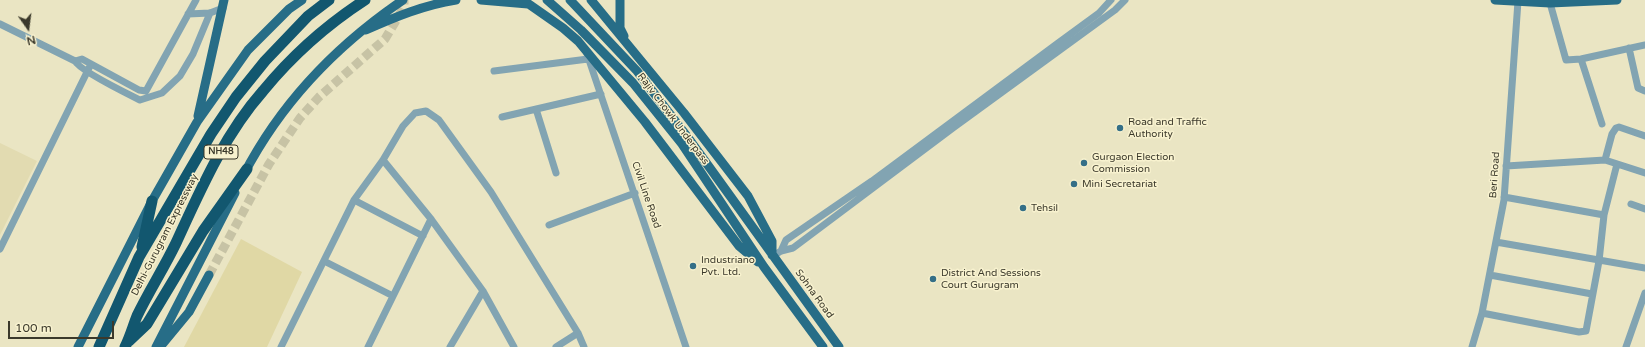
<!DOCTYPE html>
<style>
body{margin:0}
#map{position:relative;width:1645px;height:347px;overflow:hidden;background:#eae5c3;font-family:"Varela Round",sans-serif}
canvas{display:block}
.north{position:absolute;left:8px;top:8px;width:40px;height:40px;-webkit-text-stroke:3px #f8f2cf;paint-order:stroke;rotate:166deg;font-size:11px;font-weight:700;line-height:16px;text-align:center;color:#3b392b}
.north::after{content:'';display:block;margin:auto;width:14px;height:18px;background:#3b392b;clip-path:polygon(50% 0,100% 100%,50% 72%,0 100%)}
.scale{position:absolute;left:8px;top:321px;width:106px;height:18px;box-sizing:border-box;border:2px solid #3b392b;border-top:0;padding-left:5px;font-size:12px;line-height:14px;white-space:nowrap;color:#3b392b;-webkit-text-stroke:3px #f8f2cf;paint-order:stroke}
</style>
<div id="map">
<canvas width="1645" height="347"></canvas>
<div class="north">N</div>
<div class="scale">100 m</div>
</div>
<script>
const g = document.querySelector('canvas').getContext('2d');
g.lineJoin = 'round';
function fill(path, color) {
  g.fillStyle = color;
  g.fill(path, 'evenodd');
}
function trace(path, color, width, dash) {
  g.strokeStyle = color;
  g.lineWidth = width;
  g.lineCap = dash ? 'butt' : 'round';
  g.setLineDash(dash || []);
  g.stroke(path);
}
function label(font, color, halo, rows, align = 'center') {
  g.font = font + ' "Varela Round",sans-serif';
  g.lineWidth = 3;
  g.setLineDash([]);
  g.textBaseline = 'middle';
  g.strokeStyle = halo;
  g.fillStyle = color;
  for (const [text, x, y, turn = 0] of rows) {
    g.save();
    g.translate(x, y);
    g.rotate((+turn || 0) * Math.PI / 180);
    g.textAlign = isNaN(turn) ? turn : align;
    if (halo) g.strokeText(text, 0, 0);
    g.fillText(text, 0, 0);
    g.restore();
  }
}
fill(new Path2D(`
 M0,143L37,161L0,235Z`), '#e2dbb1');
fill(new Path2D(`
 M241,239L302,272L267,347H184Z`), '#e0d8a5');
trace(new Path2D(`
 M209,275L269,164L300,118L319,97L385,39L404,7V0`), '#c7c3a5', 9, [9, 4.5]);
trace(new Path2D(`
 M1550,3L1566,60L1581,59L1645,45
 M188,14L210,13L223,8
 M0,24L75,61C80,71 128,94 140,100L162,93L180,76L193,54L210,13
 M1629,48L1638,88L1645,91
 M587,54L686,347
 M1581,59L1602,124
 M75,61L82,59L139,90L146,91L196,0
 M494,71L588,59
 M536,109L556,173
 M502,117L601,94
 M383,160L431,219L483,291L514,347
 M1605,160L1612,134L1616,128L1619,127L1645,136
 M1506,166L1605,160L1645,173
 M1504,197L1604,215
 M354,200L423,236
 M1631,204L1645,209
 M549,225L635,193
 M1496,242L1645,268
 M0,249L91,64
 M781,251L786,240L872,181L1058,43L1099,13L1111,0
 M773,256L781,251L793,248L953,128L1115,10L1125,0
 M324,261L393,296
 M1490,275L1592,294
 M1482,313L1579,332L1586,331L1599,261L1604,215L1617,164
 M281,347L354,200L383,160L403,126L415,113L426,111L439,120L491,192L578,333L584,347
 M368,347L431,219
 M450,347L483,291
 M556,347L578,333
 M1472,347L1482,313L1504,200L1518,1
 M1626,347L1645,293`), '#82a4b2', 7);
trace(new Path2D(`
 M481,0L528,4
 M523,0L563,28L578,41L645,122L739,246L758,262
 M547,0L581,30L633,83L682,144L764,267L823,347
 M570,0L637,71L689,139L839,347
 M591,0L684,113L748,196L772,241V255
 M620,0V28L624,36
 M1495,0L1550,3L1617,0
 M366,30C395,17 424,5 456,0
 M198,116L224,0
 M244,174C281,103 337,45 403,0
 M78,347L152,201L197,122L248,50L289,9L302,0
 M156,347L235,193
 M160,347L189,312L209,275`), '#276d87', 9);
trace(new Path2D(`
 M142,247L152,201
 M129,341L147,324L203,231L247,169
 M99,347L139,257L211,134L236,97L265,61L308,16L329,0
 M125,347C130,337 133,326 137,316C149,291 164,268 176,243C200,191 224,135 263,91C291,57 328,24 365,0`), '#12576f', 11);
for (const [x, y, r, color] of [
 [1120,128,4,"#346f87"],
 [1084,163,4,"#346f87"],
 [1074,184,4,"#346f87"],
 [1023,208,4,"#346f87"],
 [693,266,4,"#346f87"],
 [933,279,4,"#346f87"]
]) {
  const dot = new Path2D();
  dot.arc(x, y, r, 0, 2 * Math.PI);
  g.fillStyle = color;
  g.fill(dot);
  trace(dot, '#f8f2cf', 1.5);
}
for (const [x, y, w] of [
 [221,152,34]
]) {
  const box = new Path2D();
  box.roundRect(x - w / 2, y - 7, w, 14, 3);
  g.fillStyle = '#f8f2cf';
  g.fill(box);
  trace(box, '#3b392b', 1);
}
label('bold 9px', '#3b392b', null, [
 ["NH48",221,152]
]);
label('10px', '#3b392b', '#f8f2cf', [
 ["Rajiv Chowk Underpass",673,119,53],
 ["Beri Road",1495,175,-86],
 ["Civil Line Road",646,195,71],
 ["Delhi-Gurugram Expressway",165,235,-63],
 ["Sohna Road",814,294,54]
]);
label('10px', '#3b392b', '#f8f2cf', [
 ["Road and Traffic",1128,122],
 ["Authority",1128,134],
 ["Gurgaon Election",1092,157],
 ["Commission",1092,169],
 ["Mini Secretariat",1082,184],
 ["Tehsil",1031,208],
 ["Industriano",701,260],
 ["Pvt. Ltd.",701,272],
 ["District And Sessions",941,273],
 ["Court Gurugram",941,285]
], 'left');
</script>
